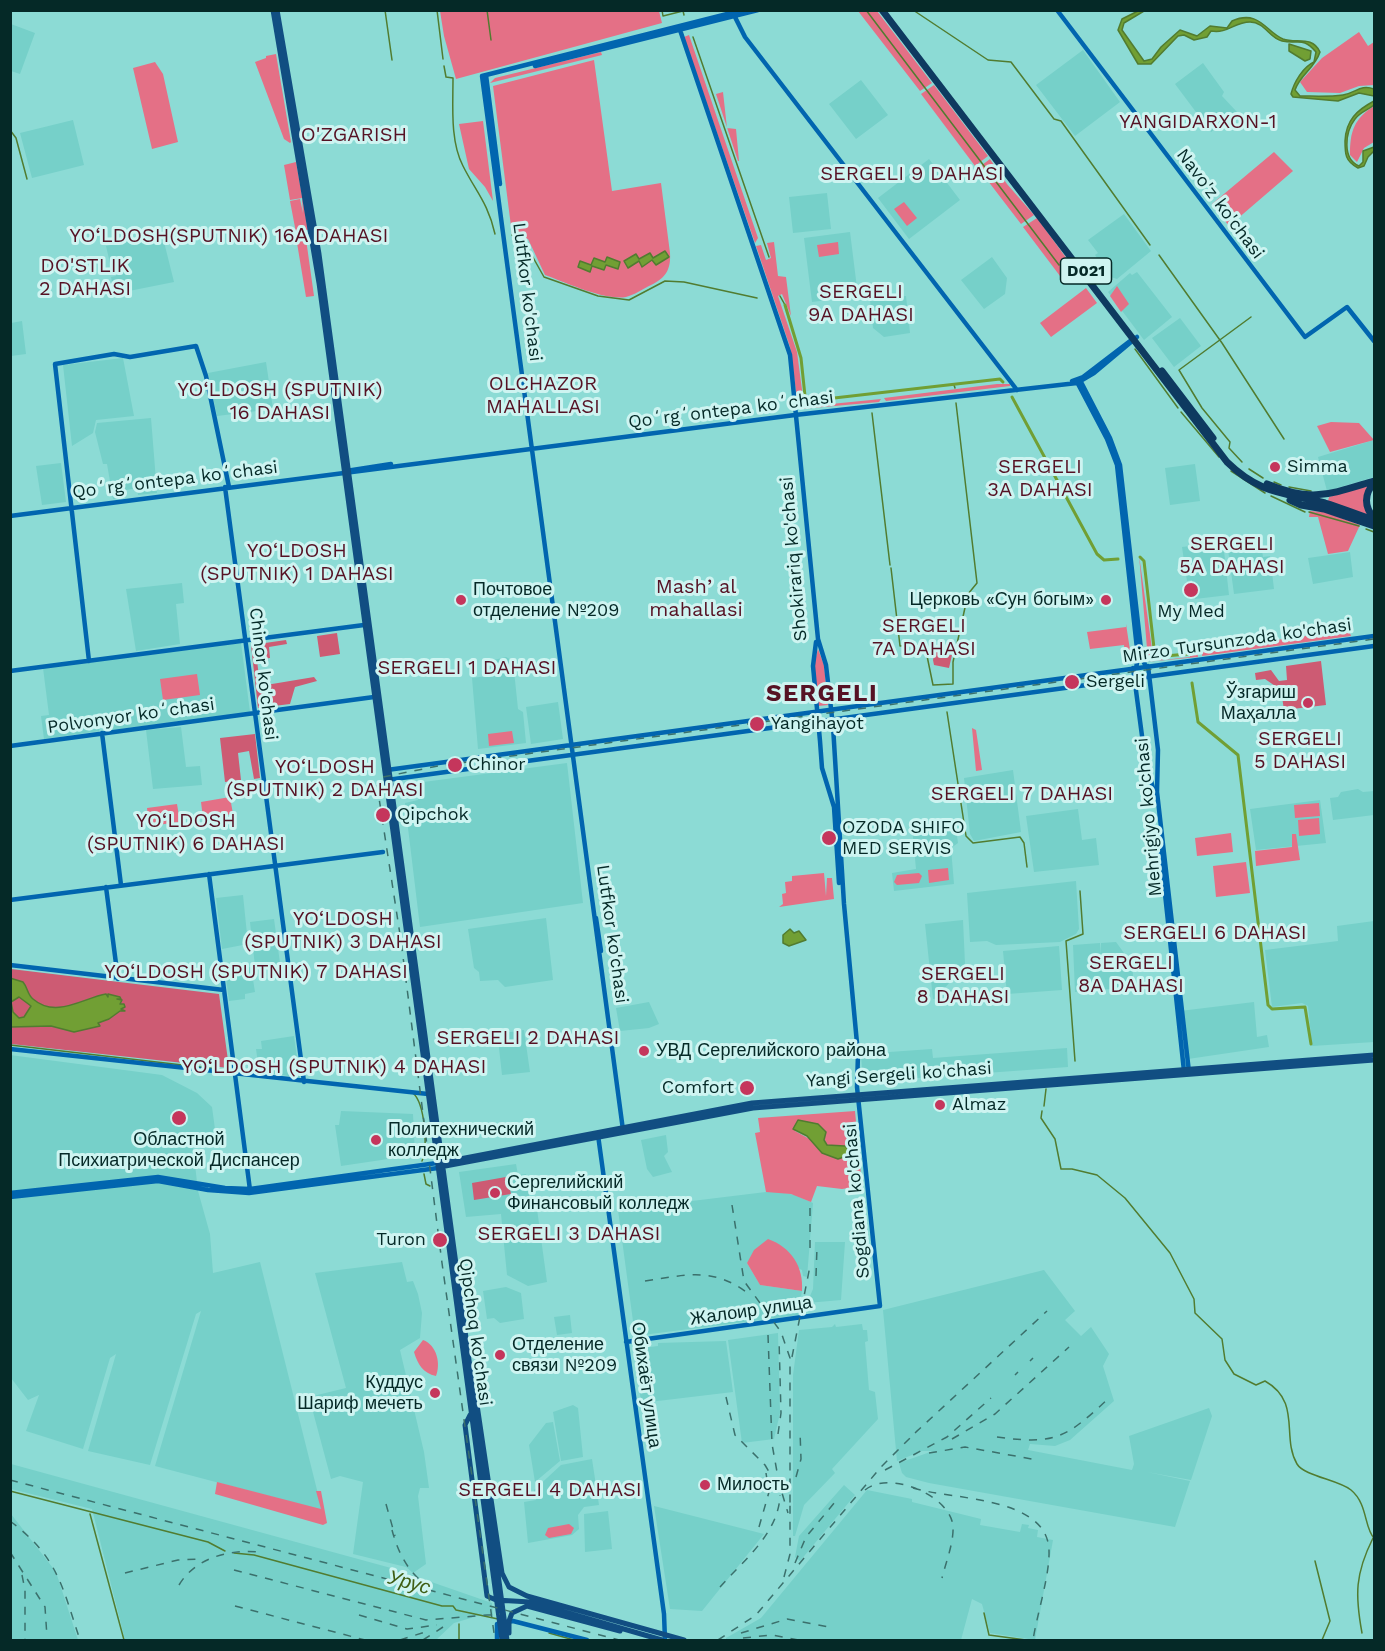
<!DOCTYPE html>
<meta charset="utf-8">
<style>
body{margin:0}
#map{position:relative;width:1385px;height:1651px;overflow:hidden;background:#8cdbd5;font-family:"Work Sans",sans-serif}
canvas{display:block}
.frame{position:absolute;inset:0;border:12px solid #052927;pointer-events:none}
</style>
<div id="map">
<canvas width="1385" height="1651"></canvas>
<div class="frame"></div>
</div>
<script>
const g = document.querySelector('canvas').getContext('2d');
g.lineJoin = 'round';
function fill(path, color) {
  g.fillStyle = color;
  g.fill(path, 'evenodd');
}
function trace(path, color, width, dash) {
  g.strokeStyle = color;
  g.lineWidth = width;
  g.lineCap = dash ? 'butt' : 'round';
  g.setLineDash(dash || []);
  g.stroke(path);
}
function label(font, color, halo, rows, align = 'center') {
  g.font = font + ' "Work Sans",sans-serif';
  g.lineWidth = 6;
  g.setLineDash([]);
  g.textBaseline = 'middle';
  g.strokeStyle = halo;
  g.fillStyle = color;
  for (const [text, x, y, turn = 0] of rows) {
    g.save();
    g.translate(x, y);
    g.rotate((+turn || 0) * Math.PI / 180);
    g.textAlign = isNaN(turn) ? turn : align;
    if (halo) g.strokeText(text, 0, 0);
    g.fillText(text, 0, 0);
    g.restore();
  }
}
fill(new Path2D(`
 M11,24L35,33L20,74L11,71Z
 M1083,50L1120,102L1075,136L1036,85Z
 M1203,63L1224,92L1222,96L1237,112L1211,132L1175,84Z
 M861,80L888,115L856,139L829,104Z
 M73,120L84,165L32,178L20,133Z
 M929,159L960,200L909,239L878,198Z
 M827,193L831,229L793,233L789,197Z
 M1124,214L1151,251L1117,279L1111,277L1095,255L1098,253L1088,240Z
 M850,232L858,296L812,302L804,238Z
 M162,234L174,282L119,293L118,286L113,287L111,277L116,276L115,272H112L106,246Z
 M992,257L1007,278L1005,294L984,309L961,280Z
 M1137,272L1172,317L1144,340L1108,292L1130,273L1132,275Z
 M906,296L910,333L884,337L873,328L870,300Z
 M1180,318L1201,346L1174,367L1152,338Z
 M22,321L26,354L11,356V323Z
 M123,358L134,416L96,420L93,433L72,446L63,365Z
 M266,362L273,409L217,416L208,373Z
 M151,418L157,493L138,495L137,488L126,490V497L113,499L107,464H103L95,432L97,423Z
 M1374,440V477L1327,491L1318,457Z
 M61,463L66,502L42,505L36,466Z
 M1195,464L1200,501L1170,505L1165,468Z
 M1260,538L1263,557L1270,556L1274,589L1234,594L1227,542Z
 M1223,542L1229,595L1195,599L1192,580L1187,581L1182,547Z
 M1350,552L1353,577L1313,584L1308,558Z
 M182,583L184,603L176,604L180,644L136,651L126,589Z
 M241,643L250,712L106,731L105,725H101L99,731L44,739L41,716L49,715L43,668Z
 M506,657L513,661L518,709L523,712L526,743L478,749L472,678L495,675L494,660Z
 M558,702L563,739L531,744L526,707Z
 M181,727L186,767L200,766L202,785L153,789L146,730Z
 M567,763L583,903L420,927L405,803L418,800L416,783Z
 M1013,770L1021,832L974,841L970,834L964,778Z
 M1358,789L1363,792L1374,791V815L1333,820L1330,798L1338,797L1341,792Z
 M1320,800L1326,843L1256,850L1250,809Z
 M1078,809L1082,840L1096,838L1099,865L1034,872L1026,816Z
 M955,821L958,843L951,848L954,884L894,891L892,873L916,869L912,827Z
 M1076,881L1079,929L1076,934L1060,942L996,945L987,941L970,942L967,893Z
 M243,895L248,944L222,949L216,898Z
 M546,918L553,980L505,987L498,980L480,981L479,972L474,968L468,929Z
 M274,919L280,963L255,966L250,922Z
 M963,920L965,964L944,989L943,998L933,999L925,924Z
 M1374,921V1042L1312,1046L1308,1006L1302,1003L1272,1007L1265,950L1338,941L1337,926Z
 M1116,942L1132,964L1134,987L1075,992L1073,945L1100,943L1101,955V943Z
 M1059,946L1062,990L1007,994L1003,951Z
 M251,967L255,992L245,994V999L229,1001L225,970Z
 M649,1002L659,1024L649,1028L620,1031L616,1008Z
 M1254,1002L1257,1037L1267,1035L1269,1047L1188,1059L1180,1011Z
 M524,1030L530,1072L502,1075L498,1039L504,1033Z
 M294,1036L300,1078L259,1071L256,1049H262L261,1041Z
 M1067,1048L1068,1067L863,1082L861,1054L932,1049L933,1058Z
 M10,1055L162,1075L197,1093L212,1107L217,1144L193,1147L198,1191L210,1234L213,1273L260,1262L322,1510L155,1466L201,1311L196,1314L150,1465L88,1451L116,1354L110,1358L83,1449L26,1431L39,1395L28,1400L11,1378Z
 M341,1111L413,1114L415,1155L341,1166L335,1125H339Z
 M666,1135L668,1152L664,1156L672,1172L653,1177L647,1169L641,1140Z
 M516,1164L518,1175L526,1174L531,1210L537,1209L547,1282L528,1286L507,1275L501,1214L466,1217L459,1172Z
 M774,1191L795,1195L813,1203L807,1277L803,1276L802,1270L757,1251L747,1263L760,1285L802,1291L798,1315L635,1336L618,1210Z
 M815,1242H845L841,1300L807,1303L813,1289Z
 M402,1262L407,1282L413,1281L418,1294L422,1313L420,1338L400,1350L424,1452L429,1488H420L418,1496L426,1564L413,1573L406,1567L353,1554L363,1482L340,1476L331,1479L309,1397L346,1388L315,1273Z
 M1044,1270L1075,1311L1065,1320L1081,1336L1091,1327L1109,1354L1103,1366L1114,1401L1070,1440L1055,1446L1030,1444L1028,1450L1132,1470L1134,1464L1129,1436L1209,1408L1212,1416L1191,1480L1147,1472L1190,1481L1175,1527L929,1483L906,1477L902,1473L899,1463L933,1451H922L897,1461L883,1310Z
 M506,1287L521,1293L524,1319L500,1323L494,1318L487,1319L483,1291Z
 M570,1315L572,1333L557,1335L554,1317Z
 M835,1324L836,1327L862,1324L863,1330H867L868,1341L865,1342L869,1390L875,1392L878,1419L832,1469L835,1473L804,1505L795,1536H793V1375L799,1330L832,1327Z
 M778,1333L780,1413L774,1439L742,1443L728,1340Z
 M726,1341L733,1392L641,1403L635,1349L658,1346V1343Z
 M573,1405L578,1408L583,1457L561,1461L553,1412Z
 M553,1422L560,1461L535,1482L529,1445L546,1423Z
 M592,1459L599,1505L584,1507L578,1515L579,1529L572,1535L528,1543L524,1502L536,1500L534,1490L561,1465Z
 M11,1464L391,1568L492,1603L493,1615H481L454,1623L436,1640H125L92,1509L11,1489Z
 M844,1485L855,1495L800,1561L795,1557L799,1536Z
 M867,1490L912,1499V1502L981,1519L980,1525L1020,1532L1022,1524L1029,1525L1028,1528L1038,1530L1037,1537L1053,1540L1035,1640L990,1633L982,1604L972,1599L961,1640H726V1638L761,1618Z
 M654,1506L764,1534L702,1611L670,1609Z
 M608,1511L612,1549L585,1552L584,1514Z
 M11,1514L56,1572L78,1640H11Z`), '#76d0c9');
fill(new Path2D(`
 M440,11H659L662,23L456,79L444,36Z
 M858,11H877L932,83L920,91Z
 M1359,32L1368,46L1374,42V85L1359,86L1340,93L1307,92L1300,82L1322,58Z
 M689,35L758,238L755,243L684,37Z
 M601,52L602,55L490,83L495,78Z
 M276,54L291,142L290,143L284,139L255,62L266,58V56Z
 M594,60L612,191L661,183L670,253C671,269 666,278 651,285C643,289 634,295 626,297C605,301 565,282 545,275L528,239L512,234L493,86Z
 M155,62L163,74L178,142L152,149L133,68Z
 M934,85L988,156L975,166L921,94Z
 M723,92L727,128L736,129L739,161H738L716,94Z
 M1374,106V142L1364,148L1357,162L1350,155C1350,131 1354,119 1374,106Z
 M483,121L493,201L485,187L469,169L459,124Z
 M1274,152L1293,171L1229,226L1212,204Z
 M990,159L1007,184L1034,215L1021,224L978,168Z
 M296,162L308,230H305V237L297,238L290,201L300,199L303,213L302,198L290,200L284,165Z
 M904,202L917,218L907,226L894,209Z
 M1037,218L1067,259L1068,268L1060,276L1023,227Z
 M306,239L314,296L306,297L297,243Z
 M774,242L778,276L786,277L791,316L782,294L778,296L797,352L804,405L798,406L790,347L756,246L761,245L766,260L771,258L767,243Z
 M838,242L839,254L819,257L817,245Z
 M1117,286L1129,304L1121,312L1110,296Z
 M1086,288L1097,303L1051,337L1040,323Z
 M997,384H1010V386L886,401L884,398Z
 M881,399L879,402L801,409V407Z
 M1331,422L1359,423L1374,440L1330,452L1317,426Z
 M1369,485L1368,515L1328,501L1329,497Z
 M1310,511L1325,512L1360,525L1348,551L1328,554L1318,517H1309Z
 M1139,555L1152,649L1163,660L1190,657V652L1197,651L1198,657L1145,662L1162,660H1148Z
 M1126,624L1132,663L1126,664L1124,645L1090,649L1087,632L1126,627Z
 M1349,630L1351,636L1202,656L1203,650Z
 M818,649L824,665L828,705L818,706L814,665Z
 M197,674L200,695L163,700L160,679Z
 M972,728L976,730L982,770L976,771Z
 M512,731L514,743L489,746L488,734Z
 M230,797L233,814L203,818L201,802Z
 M1319,803L1320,816L1295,818L1294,805Z
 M177,804L180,822L149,826L147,808Z
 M1319,818L1320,834L1299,836L1298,820Z
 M1231,833L1233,852L1197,856L1195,838Z
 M1292,834H1296L1300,860L1256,866L1255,851L1292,847Z
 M1246,862L1250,893L1216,897L1213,866Z
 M948,868L949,880L929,883L928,870Z
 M824,873L826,896L827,878H832L834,899L779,907L783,904L782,894L786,893L785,882L792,881V876Z
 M919,873L922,876L919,883L897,885L894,882L897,875Z
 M855,1111L862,1186L842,1189L817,1186L811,1202L791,1194L766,1192L755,1133L760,1132L758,1118ZM798,1120L818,1124L827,1145L845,1146L844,1158L795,1131Z
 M768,1239C791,1247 804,1267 802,1291L760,1285L747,1263L754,1250Z
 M423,1340C437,1345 441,1364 436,1376C423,1373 418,1365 414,1352Z
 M217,1482L321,1509L316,1491H321L327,1523L323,1525L215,1494Z
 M569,1524L574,1528L571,1534L549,1538L545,1535L548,1528Z`), '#e47086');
fill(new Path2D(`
 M337,633L340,654L320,657L317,636Z
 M286,640L287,644L269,647L270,658L257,660L260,686L314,677L317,681L295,687L290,704L258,708L251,645Z
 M936,648L939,649L938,654L952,655L949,668L934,665L933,660Z
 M1321,661L1326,705L1284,710L1281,690L1265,679L1256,680L1255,673L1271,670L1279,681L1287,680L1286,666Z
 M255,734L260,778L254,779L249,751L238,753L241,780L225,782L220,738Z
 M11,969L219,994L229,1068L11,1044Z
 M517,1175V1179L508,1180L511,1194L474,1200L472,1183Z`), '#cd5b73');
const water = new Path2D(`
 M1138,11H1144L1124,23L1122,30L1144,61L1152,59L1161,47L1180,30L1197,36L1210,26L1227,28L1232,21C1259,9 1266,32 1283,39C1296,44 1312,35 1320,52C1315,68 1300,75 1295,90L1300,96C1313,96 1329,97 1343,95C1356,93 1360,84 1374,89V96L1359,93L1338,101L1293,97L1291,94C1294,82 1303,67 1314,62L1316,52C1302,36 1299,45 1282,41C1269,38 1265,22 1250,22C1234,22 1228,34 1211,31L1207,37L1194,40L1184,35L1178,36L1151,64H1138L1118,30L1122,19Z
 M1289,44L1311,51L1310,59L1305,61L1289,51Z
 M1374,101V105C1368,110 1360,112 1355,119C1345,132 1342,159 1359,166L1363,162V151L1374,147V151L1368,157L1364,166L1358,168C1345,161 1345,154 1345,141C1346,120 1357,110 1374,101Z
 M665,251L669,257L656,265L652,260L642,267L639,261L628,268L624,261L636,254L639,259L650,253L653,258Z
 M607,257L620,262L618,269L606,265L604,270L592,266L590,272L578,267L580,261L591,265L594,258L605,262Z
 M790,929L794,933L799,931L806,940L789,946L783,943V935Z
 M10,978L23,982C28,988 27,994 33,999C56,1019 83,998 106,994L108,997V994L120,997L121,999H117L122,1000L120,1004H124L125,1007L121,1009L125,1011H120L109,1019L98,1023L100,1026L74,1032L51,1026L11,1027ZM19,997L31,1006L24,1017L19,1018L13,1012L11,1002Z
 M798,1120L818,1124L826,1132L824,1140L827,1145L845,1146L849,1150L847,1156L838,1159L822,1153L807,1136L793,1129Z`);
fill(water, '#719f34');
trace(water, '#517c30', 1.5);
trace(new Path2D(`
 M385,10L392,60
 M437,10L443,59
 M487,10L491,40
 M662,10L663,16L683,11L684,15
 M866,10L1059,265
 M913,10L988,60L1011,62L1054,119L1061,121L1150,245
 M693,37L769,257
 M444,66L446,77L453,78C453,106 450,141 463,166C476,192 488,203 495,234
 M10,130L16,138L27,179
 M512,235L521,236L544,277L598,296L629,300L665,281L684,282L757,298
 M1159,255L1222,343L1284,439
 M780,296L785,305
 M1135,349L1178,408
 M954,385L955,388
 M1181,412L1219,457
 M872,413L890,565
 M1242,462L1229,448L1230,442L1202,408L1179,370L1251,317
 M1249,469L1263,478
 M1231,471L1265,493
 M1274,482L1281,485
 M1289,487L1311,491
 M1271,496L1305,512
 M1309,512L1359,526
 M1366,529L1374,532
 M891,568L900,646L919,645L926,651L933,685L953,684V662L968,594L977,583L956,403
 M947,712L966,836L973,843L1020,837L1024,843L1027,867
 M10,1045L260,1074
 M1075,1061L1066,941L1083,934L1080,891
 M413,1093C425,1104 428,1147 422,1161
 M1044,1106L1046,1089
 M1042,1111L1041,1118L1055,1139L1061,1169H1072L1097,1175L1125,1198L1170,1253L1194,1299L1195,1313L1222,1339L1225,1360L1234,1374L1256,1385L1265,1381C1302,1402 1281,1437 1297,1464C1304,1476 1339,1480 1351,1490C1368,1504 1364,1528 1374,1538
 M424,1174L426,1184L430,1186
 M10,1491L208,1542L225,1551
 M90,1514L124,1640
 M234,1553L254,1555L442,1606H453L456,1610L498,1619
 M1315,1561L1330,1621L1322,1640
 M984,1613L989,1635L1026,1640
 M549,1633L574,1640
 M1362,1633C1355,1595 1355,1574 1373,1538
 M459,1640V1624`), '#517c30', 1.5);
trace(new Path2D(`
 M785,305L801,358L805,396L808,401L1000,379L1003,382
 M1012,397L1097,554L1104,560L1118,559
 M1140,557L1144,561L1154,648L1165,656L1188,654
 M1192,683L1198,722L1238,755L1268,1005L1272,1009L1305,1007L1311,1044`), '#719f34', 3);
trace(new Path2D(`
 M1057,10L1305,337L1347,307L1374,341
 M733,13L745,37L1017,390
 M535,66L758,10
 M486,75L500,184
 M1072,381L1083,377L1134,338
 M1077,382L1107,439L1117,465L1138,658L1136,668
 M1081,382L1110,438L1120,465L1142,658L1146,667
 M346,471L391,464
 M225,487L304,1082
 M10,516L795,415L1077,383L1094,373L1137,337
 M816,642L813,666L820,741L822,768L834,807L839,883
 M89,661L55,364L114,354L130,357L196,346L206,376L229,487
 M1148,666L1158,750L1157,792L1189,1072
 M1133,668L1144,751L1155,797
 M10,671L364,625
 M102,733L121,885
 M10,746L374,697
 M387,770L1374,636
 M387,780L1374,646
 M1160,847L1184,1071
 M209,874L250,1190
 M106,887L118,979
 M10,900L383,852
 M596,918L601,951
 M10,965L224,990
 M10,1049L428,1094
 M623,1130L482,76L743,10
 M598,1135L664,1614L665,1640
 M10,1193L158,1177L225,1188L250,1189L437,1163
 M10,1197L158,1181L208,1190L249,1193L438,1168
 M626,1342L880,1306L857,1087L858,1054L844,904L833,726L826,665L818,639L790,355L679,27
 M497,1640V1624L513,1621L587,1640`), '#0165af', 4.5);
trace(new Path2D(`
 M273,10L319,283L502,1640
 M277,10L319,254L507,1640
 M439,1163L752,1103L1374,1055
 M440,1167L753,1108L1374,1060
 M476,1398L502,1573L509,1587L527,1596L684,1640
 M470,1415L465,1425L487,1596L496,1600L530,1602L662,1640
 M509,1633V1621L512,1613L527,1606L620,1631`), '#114e82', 5);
trace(new Path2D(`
 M882,10L1227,462C1261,495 1284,492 1325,503C1342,508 1358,515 1374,520
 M1162,371L1213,438
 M1374,483C1364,494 1364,507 1374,518
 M1267,484C1312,503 1330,494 1374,481
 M1290,500L1301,505L1324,509L1374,526`), '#0e3a60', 7);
trace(new Path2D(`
 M383,777L438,766L1374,639
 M377,785L401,941L442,1263L495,1640
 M732,1205L744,1281L781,1332L790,1358V1507
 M810,1208V1249
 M816,1276L817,1247
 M645,1281C686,1275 714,1266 750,1295
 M768,1335L772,1444L779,1483L788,1513
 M792,1357L810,1266
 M1030,1361L1033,1358
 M1015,1375L1018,1372
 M726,1397L735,1435L765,1465L775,1482
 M915,1433L1047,1311
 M778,1434L781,1413L779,1339
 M997,1437C1056,1445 1066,1438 1109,1398
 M952,1439L995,1414L1069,1347
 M929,1453L965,1447L1032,1459
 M885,1470L947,1437L991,1398
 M796,1477L801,1459L800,1431
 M10,1480L619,1640
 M913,1488C952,1500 1047,1496 1049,1550C1050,1575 1037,1614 1033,1640
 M865,1490C889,1470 950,1495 953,1526C954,1542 946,1562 942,1578
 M386,1504L395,1536
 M10,1521C58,1557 62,1586 80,1640
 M759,1527L769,1492L766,1473
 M392,1530C398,1553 410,1577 432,1588
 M10,1552L45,1607L47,1637
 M795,1563L806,1537L835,1502
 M234,1570L426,1620L500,1614
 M125,1573L178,1560L198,1559
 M22,1575L25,1590V1640
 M784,1577L790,1554V1501
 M179,1585C195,1558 229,1549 259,1552
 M720,1587C743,1561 779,1533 780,1495
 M235,1606L365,1640
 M359,1615L407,1629L437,1625
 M741,1633L787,1619L829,1627
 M743,1638L772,1635L799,1640
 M400,1640L425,1632
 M423,1640L443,1627
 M718,1640L756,1615L881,1467L918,1430`), '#3b706c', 1.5, [8, 8]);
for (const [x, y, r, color] of [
 [1275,467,6,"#c5365c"],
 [1191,590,8,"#c5365c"],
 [461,600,6,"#c5365c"],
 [1106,600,6,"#c5365c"],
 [1072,682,8,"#c5365c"],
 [1308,703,6,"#c5365c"],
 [757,724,8,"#c5365c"],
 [455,765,8,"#c5365c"],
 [383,815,8,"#c5365c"],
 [829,838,8,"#c5365c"],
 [644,1051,6,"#c5365c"],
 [747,1088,8,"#c5365c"],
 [940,1105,6,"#c5365c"],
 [179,1118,8,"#c5365c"],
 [376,1140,6,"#c5365c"],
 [495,1193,6,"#c5365c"],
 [440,1240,8,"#c5365c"],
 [500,1355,6,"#c5365c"],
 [435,1393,6,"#c5365c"],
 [705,1485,6,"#c5365c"]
]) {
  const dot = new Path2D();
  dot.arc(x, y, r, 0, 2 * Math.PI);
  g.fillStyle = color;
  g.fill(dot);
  trace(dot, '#cef4f1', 2);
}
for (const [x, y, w] of [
 [1086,271,51]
]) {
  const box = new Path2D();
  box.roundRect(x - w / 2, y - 13, w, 26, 4.5);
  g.fillStyle = '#cef4f1';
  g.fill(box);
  trace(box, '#052927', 1.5);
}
label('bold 16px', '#052927', null, [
 ["D021",1086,271]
]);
label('18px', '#052927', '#cef4f1', [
 ["Navo'z ko'chasi",1220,204,53],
 ["Lutfkor ko'chasi",527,292,83],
 ["Qoʻrgʻontepa koʻchasi",731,410,-7],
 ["Qoʻrgʻontepa koʻchasi",175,480,-7],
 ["Shokirariq ko'chasi",794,559,-95],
 ["Mirzo Tursunzoda ko'chasi",1237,641,-8],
 ["Chinor ko'chasi",263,674,83],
 ["Polvonyor koʻchasi",131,716,-8],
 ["Mehrigiyo ko'chasi",1149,817,-95],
 ["Lutfkor ko'chasi",612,934,82],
 ["Yangi Sergeli ko'chasi",899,1075,-4],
 ["Sogdiana ko'chasi",857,1201,-95],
 ["Жалоир улица",751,1311,-8],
 ["Qipchoq ko'chasi",475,1332,82],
 ["Обихаёт улица",646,1385,82]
]);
label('18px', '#052927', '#cef4f1', [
 ["Simma",1287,467],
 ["Почтовое",473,590],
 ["отделение №209",473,611],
 ["Церковь «Сун богым»",1094,600,"right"],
 ["My Med",1191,612,"center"],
 ["Sergeli",1086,682],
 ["Ўзгариш",1296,693,"right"],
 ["Маҳалла",1296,714,"right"],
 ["Yangihayot",771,724],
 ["Chinor",468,765],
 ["Qipchok",397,815],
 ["OZODA SHIFO",842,828],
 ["MED SERVIS",842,849],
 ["УВД Сергелийского района",656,1051],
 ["Comfort",734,1088,"right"],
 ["Almaz",952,1105],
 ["Политехнический",388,1130],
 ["колледж",388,1151],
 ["Областной",179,1140,"center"],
 ["Психиатрической Диспансер",179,1161,"center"],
 ["Сергелийский",507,1183],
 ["Финансовый колледж",507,1204],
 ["Turon",426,1240,"right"],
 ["Отделение",512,1345],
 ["связи №209",512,1366],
 ["Куддус",423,1383,"right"],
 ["Шариф мечеть",423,1404,"right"],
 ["Милость",717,1485]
], 'left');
label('20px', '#561224', '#cef4f1', [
 ["YANGIDARXON-1",1198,122],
 ["O'ZGARISH",354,135],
 ["SERGELI 9 DAHASI",912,174],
 ["YO‘LDOSH(SPUTNIK) 16А DAHASI",229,236],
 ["DO'STLIK",85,266],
 ["2 DAHASI",85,289],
 ["SERGELI",861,292],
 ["9A DAHASI",861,315],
 ["OLCHAZOR",543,384],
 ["MAHALLASI",543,407],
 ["YO‘LDOSH (SPUTNIK)",280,390],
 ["16 DAHASI",280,413],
 ["SERGELI",1040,467],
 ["3A DAHASI",1040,490],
 ["SERGELI",1232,544],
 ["5A DAHASI",1232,567],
 ["YO‘LDOSH",297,551],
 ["(SPUTNIK) 1 DAHASI",297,574],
 ["Mashʼal",696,587],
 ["mahallasi",696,610],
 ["SERGELI",924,626],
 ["7A DAHASI",924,649],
 ["SERGELI 1 DAHASI",467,668],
 ["SERGELI",1300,739],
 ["5 DAHASI",1300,762],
 ["YO‘LDOSH",325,767],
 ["(SPUTNIK) 2 DAHASI",325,790],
 ["SERGELI 7 DAHASI",1022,794],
 ["YO‘LDOSH",186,821],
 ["(SPUTNIK) 6 DAHASI",186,844],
 ["YO‘LDOSH",343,919],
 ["(SPUTNIK) 3 DAHASI",343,942],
 ["SERGELI 6 DAHASI",1215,933],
 ["SERGELI",1131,963],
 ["8A DAHASI",1131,986],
 ["YO‘LDOSH (SPUTNIK) 7 DAHASI",256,972],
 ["SERGELI",963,974],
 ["8 DAHASI",963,997],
 ["SERGELI 2 DAHASI",528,1038],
 ["YO‘LDOSH (SPUTNIK) 4 DAHASI",334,1067],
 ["SERGELI 3 DAHASI",569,1234],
 ["SERGELI 4 DAHASI",550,1490]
]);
label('italic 20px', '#3e5d13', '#cef4f1', [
 ["Урус",409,1583,15]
]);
g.letterSpacing = '1.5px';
label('bold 24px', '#561224', '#cef4f1', [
 ["SERGELI",822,694]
]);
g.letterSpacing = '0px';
</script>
